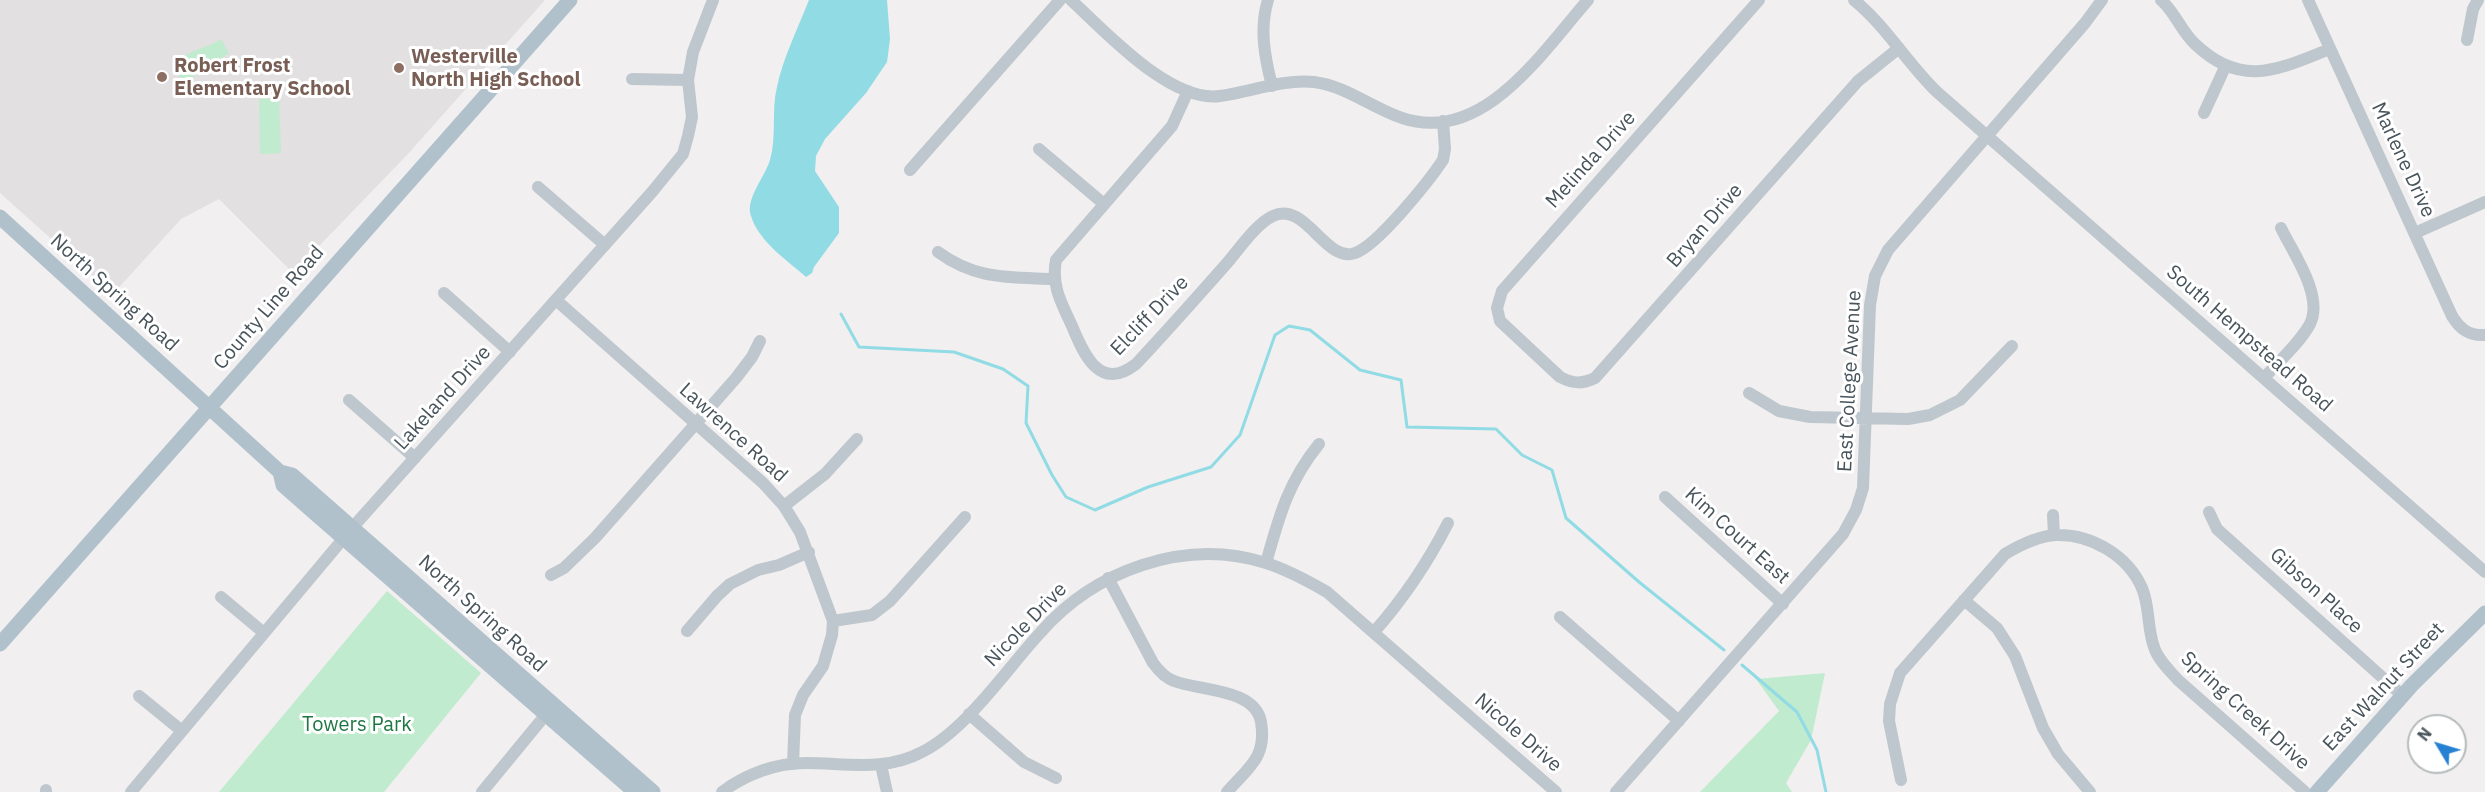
<!DOCTYPE html>
<style>
body{margin:0}
#map{position:relative;width:2485px;height:792px;overflow:hidden;background:#f1efef;font-family:"IBM Plex Sans",sans-serif}
canvas{display:block}
.north{position:absolute;left:2407px;top:714px;width:60px;height:60px;box-sizing:border-box;background:#fff;border:2px solid #b6bbbd;border-radius:50%;rotate:308deg;font-size:16px;font-weight:700;line-height:24px;text-align:center;color:#48545b}
.north::after{content:'';display:block;margin:auto;width:21px;height:27px;background:#2781d3;clip-path:polygon(50% 0,100% 100%,50% 72%,0 100%)}
</style>
<div id="map">
<canvas width="2485" height="792"></canvas>
<div class="north">N</div>
</div>
<script>
const g = document.querySelector('canvas').getContext('2d');
g.lineJoin = 'round';
function fill(path, color) {
  g.fillStyle = color;
  g.fill(path, 'evenodd');
}
function trace(path, color, width, dash) {
  g.strokeStyle = color;
  g.lineWidth = width;
  g.lineCap = dash ? 'butt' : 'round';
  g.setLineDash(dash || []);
  g.stroke(path);
}
function label(font, color, halo, rows, align = 'center') {
  g.font = font + ' "IBM Plex Sans",sans-serif';
  g.lineWidth = 6;
  g.setLineDash([]);
  g.textBaseline = 'middle';
  g.strokeStyle = halo;
  g.fillStyle = color;
  for (const [text, x, y, turn = 0] of rows) {
    g.save();
    g.translate(x, y);
    g.rotate((+turn || 0) * Math.PI / 180);
    g.textAlign = isNaN(turn) ? turn : align;
    if (halo) g.strokeText(text, 0, 0);
    g.fillText(text, 0, 0);
    g.restore();
  }
}
fill(new Path2D(`
 M0,0H545L407,155L293,273L219,199L181,219L113,294L0,193Z`), '#e2e0e0');
fill(new Path2D(`
 M221,39L229,53L184,83L179,77V61C192,48 206,49 221,39Z
 M279,98L281,153L260,154L259,99Z
 M387,591L481,673L384,792H219Z
 M1825,673L1811,740L1786,783L1792,792H1700L1779,711L1756,679Z`), '#c1ebce');
fill(new Path2D(`
 M809,0H887L890,39L887,62L866,93L825,139L816,156L815,171L839,207V233L814,267L812,273L806,277C787,260 759,242 751,216C745,199 765,177 770,160C777,136 771,111 777,87C783,58 798,28 809,0Z`), '#91dbe5');
trace(new Path2D(`
 M841,314L859,347L954,352L1003,369L1028,386L1026,423L1052,475L1066,497L1095,510L1148,487L1211,467L1240,435L1275,335L1289,326L1310,330L1360,370L1401,380L1407,427L1496,429L1522,455L1552,470L1566,518L1639,582L1724,650
 M1742,665L1797,712L1817,750L1826,792`), '#91dbe5', 3);
trace(new Path2D(`
 M1071,0C1105,31 1170,103 1220,96C1250,92 1282,79 1314,82C1346,86 1372,108 1402,118C1483,145 1542,52 1588,0
 M1268,0C1259,29 1265,58 1272,86
 M1759,0L1502,291L1497,308L1500,321L1560,377C1574,384 1582,384 1595,378L1858,81L1899,48
 M1854,0C1887,27 1907,63 1937,92L2485,572
 M2161,0C2175,12 2181,31 2195,44C2242,89 2279,69 2330,49
 M2308,0L2452,316C2460,329 2469,336 2485,335
 M2467,40L2473,9L2478,0
 M632,79L688,80
 M1188,91L1172,126L1056,260C1051,286 1062,304 1072,326C1084,355 1100,392 1136,364C1167,331 1198,296 1228,262C1239,249 1257,223 1273,216C1305,200 1326,264 1355,253C1377,246 1429,181 1443,160L1445,149L1443,121
 M2204,113L2226,65
 M1039,149L1104,204
 M910,170L1060,0
 M538,187L605,245
 M2415,233L2485,202
 M938,252C976,280 1009,277 1053,279
 M444,293L510,352
 M556,300L763,483L784,506L800,532L833,621L832,635L823,666L803,695L795,715L793,764
 M2264,378C2279,361 2299,344 2310,324C2324,296 2293,253 2281,228
 M1749,393L1779,411L1810,417L1908,419L1930,415L1960,400L2012,346
 M349,400L415,458
 M1665,497L1783,604
 M784,506L825,474L857,439
 M2209,512L2217,529L2403,696
 M2053,515L2054,535
 M1266,563C1279,517 1288,482 1319,444
 M551,575L564,568L595,538L736,378L752,357L760,341
 M1108,578L1153,663C1159,671 1165,678 1174,681C1199,691 1255,688 1261,722C1267,757 1249,767 1227,792
 M221,597L264,633
 M1964,600L1997,628L2015,656L2043,728L2058,754L2090,792
 M1560,617L1679,721
 M833,621L872,615L890,601L965,517
 M687,631L717,596L730,584L758,570L779,565L809,552
 M1374,632C1405,597 1427,564 1448,523
 M139,696L182,731
 M969,714L1024,762L1056,778
 M881,765L887,792
 M1901,780L1889,721L1890,704L1900,673L2005,554C2020,545 2038,536 2056,535C2092,534 2128,556 2142,588C2150,607 2147,628 2154,647C2158,660 2170,671 2178,680L2305,792
 M46,792V790
 M131,792L353,527L652,192L683,154L688,136L692,117L688,80L693,52L713,0
 M482,792L552,707
 M722,792C746,774 776,763 806,763C846,763 885,772 922,752C966,730 1006,670 1040,633C1094,571 1184,537 1266,563C1288,570 1308,581 1327,592L1556,792
 M1616,792L1843,534L1856,510L1863,488L1870,305L1875,276L1888,250L2085,23L2102,0`), '#bec7cd', 12);
trace(new Path2D(`
 M0,217L280,472L292,475L653,792
 M280,472L283,485L316,514L635,792
 M0,644L570,0
 M2317,792L2412,685L2485,613`), '#b1c1cc', 15);
for (const [x, y, r, color] of [
 [399,68,6,"#8d6e63"],
 [162,77,6,"#8d6e63"]
]) {
  const dot = new Path2D();
  dot.arc(x, y, r, 0, 2 * Math.PI);
  g.fillStyle = color;
  g.fill(dot);
  trace(dot, '#fff', 2);
}
label('bold 20px', '#785e54', '#fff', [
 ["Westerville",411,57],
 ["North High School",411,80],
 ["Robert Frost",174,66],
 ["Elementary School",174,89]
], 'left');
label('20px', '#48545b', '#fff', [
 ["Melinda Drive",1591,160,-48],
 ["Marlene Drive",2403,160,65],
 ["Bryan Drive",1705,226,-49],
 ["North Spring Road",114,293,42],
 ["County Line Road",269,308,-49],
 ["Elcliff Drive",1150,316,-46],
 ["South Hempstead Road",2249,339,41],
 ["East College Avenue",1850,381,-87],
 ["Lakeland Drive",443,398,-48],
 ["Lawrence Road",733,433,42],
 ["Kim Court East",1737,536,42],
 ["Gibson Place",2316,591,42],
 ["North Spring Road",482,614,42],
 ["Nicole Drive",1026,625,-46],
 ["East Walnut Street",2384,687,-47],
 ["Spring Creek Drive",2245,711,42],
 ["Nicole Drive",1518,733,41]
]);
label('20px', '#1e7743', '#fff', [
 ["Towers Park",357,725]
]);
</script>
